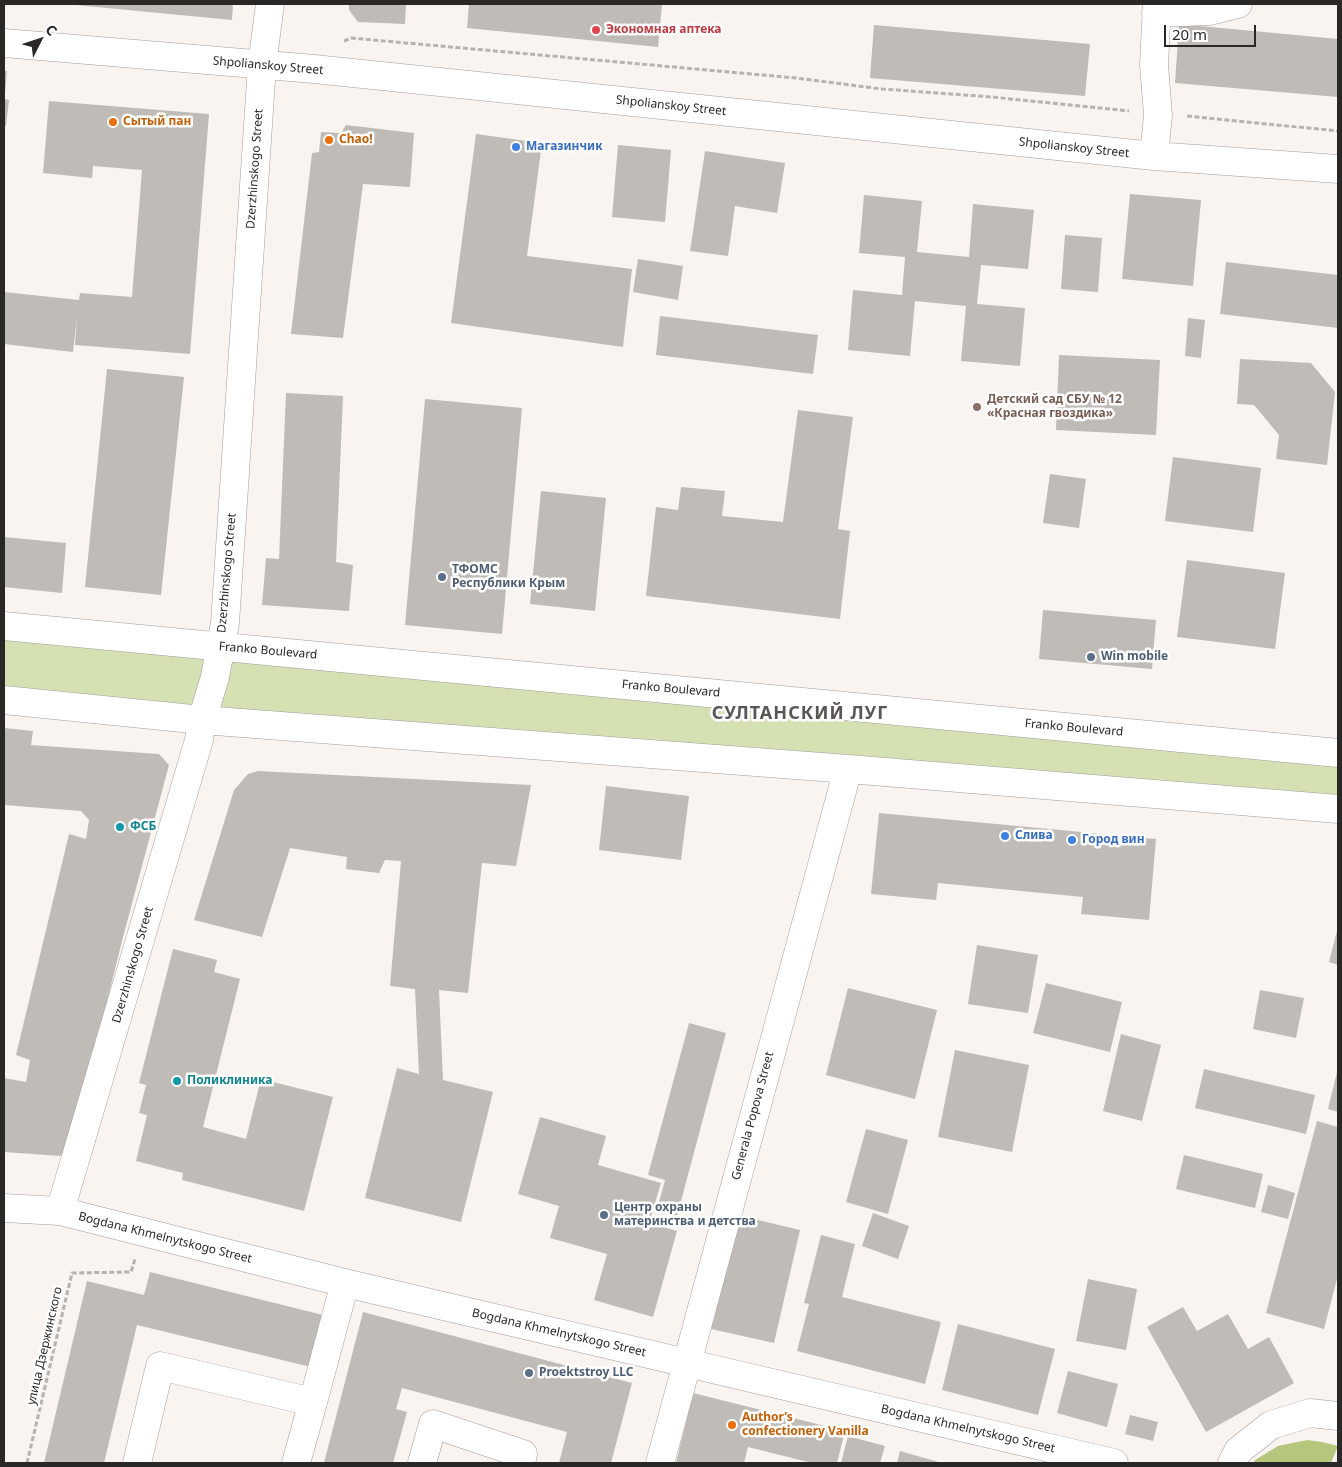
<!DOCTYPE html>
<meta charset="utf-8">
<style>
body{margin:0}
#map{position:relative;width:1342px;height:1467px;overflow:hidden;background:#faf4f1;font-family:"Noto Sans",sans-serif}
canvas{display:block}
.frame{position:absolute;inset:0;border:5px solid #2a2827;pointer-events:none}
.north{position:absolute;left:15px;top:15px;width:50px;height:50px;-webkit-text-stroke:4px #fff;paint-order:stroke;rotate:49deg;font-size:14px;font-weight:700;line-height:20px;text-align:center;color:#2a2827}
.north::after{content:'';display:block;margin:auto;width:18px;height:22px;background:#2a2827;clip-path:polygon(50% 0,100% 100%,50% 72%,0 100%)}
.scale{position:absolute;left:1164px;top:25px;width:92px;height:22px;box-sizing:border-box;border:2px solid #2a2827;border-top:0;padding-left:6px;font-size:15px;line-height:18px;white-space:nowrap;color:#2a2827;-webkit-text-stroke:4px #fff;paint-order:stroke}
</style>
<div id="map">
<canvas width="1342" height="1467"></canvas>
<div class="frame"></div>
<div class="north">С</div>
<div class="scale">20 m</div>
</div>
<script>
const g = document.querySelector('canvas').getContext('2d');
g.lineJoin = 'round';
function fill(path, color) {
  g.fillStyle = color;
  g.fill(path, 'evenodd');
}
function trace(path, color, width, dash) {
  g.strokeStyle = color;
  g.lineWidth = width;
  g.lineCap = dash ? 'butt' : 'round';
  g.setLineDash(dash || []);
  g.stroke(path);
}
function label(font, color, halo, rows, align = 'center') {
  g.font = font + ' "Noto Sans",sans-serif';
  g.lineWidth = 5;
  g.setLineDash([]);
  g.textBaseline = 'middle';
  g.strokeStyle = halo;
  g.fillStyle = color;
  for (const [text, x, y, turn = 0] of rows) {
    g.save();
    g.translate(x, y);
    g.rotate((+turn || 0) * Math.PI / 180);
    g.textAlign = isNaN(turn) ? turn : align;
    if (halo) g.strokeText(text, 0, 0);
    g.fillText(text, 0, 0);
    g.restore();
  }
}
fill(new Path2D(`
 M4,638L210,658L197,706L4,687Z
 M226,659L1338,765V796L214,708Z`), '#d6e1b3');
fill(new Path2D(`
 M1307,1440L1322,1442L1338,1446L1331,1463H1253L1255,1460L1278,1446Z`), '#b7c67d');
fill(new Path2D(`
 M76,4H233L232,20L76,5Z
 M349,4H406L405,24L358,22L349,10Z
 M469,4H662L658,47L467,28Z
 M1179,24L1338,39V97L1175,83Z
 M874,25L1090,44L1085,96L870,78Z
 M4,71H7L5,93H4Z
 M4,99L9,100L6,126H4Z
 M49,101L209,114L190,354L75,345L77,317L73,352L4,344V292L79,300L80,293L132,297L142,170L93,166L92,178L43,173Z
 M346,125L414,133L410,187L363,184L343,338L291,334L312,153L319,152L321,132L341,133Z
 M476,134L542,143L527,256L632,269L623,347L451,323Z
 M618,145L671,150L665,222L612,217Z
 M705,151L785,163L777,213L735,206L728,256L690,251Z
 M1130,194L1201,200L1193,286L1122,279Z
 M864,195L922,201L917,252L969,257L973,204L1034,210L1028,269L981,265L977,304L1025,308L1020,366L961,361L966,306L915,301L910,356L848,350L853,290L902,295L905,257L859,253Z
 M1065,235L1102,238L1098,292L1061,289Z
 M638,259L683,266L678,300L633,292Z
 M1226,262L1338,275V328L1220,314Z
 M660,316L818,335L813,374L656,355Z
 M1188,318L1205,320L1201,358L1185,356Z
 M1059,355L1160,360L1156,435L1056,430Z
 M1240,359L1311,363L1335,392L1327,465L1276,459L1279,435L1254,405L1237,404Z
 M107,369L184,377L161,595L85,587Z
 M286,393L343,396L336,562L353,565L349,611L262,605L266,558L279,559Z
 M425,399L522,408L502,634L405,625Z
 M798,410L853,417L838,529L850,531L840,619L646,596L656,507L678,510L681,487L725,491L722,516L783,522Z
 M1173,457L1261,468L1253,532L1165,521Z
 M1050,474L1086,479L1079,528L1043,523Z
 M541,491L606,498L595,611L530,604Z
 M4,537L66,543L62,593L4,587Z
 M1187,560L1285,573L1275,649L1177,637Z
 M1043,610L1156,620L1152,669L1039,659Z
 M4,728L33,731L31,745L159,754L169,765L123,937L71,1146L60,1156L4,1152V1078L26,1082L30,1060L16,1055L69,834L86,839L89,820L81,811L4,805Z
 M258,771L531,785L516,866L482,863L468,993L439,990L443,1080L493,1092L461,1222L365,1198L397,1068L419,1074L415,989L390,986L401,861L385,860L379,873L346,869L347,857L290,848L262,937L194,920L234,790L248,774Z
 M606,786L689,796L681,860L599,850Z
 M879,813L1156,839L1149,920L1081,914L1083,897L938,883L936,900L871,894Z
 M1338,927V965L1329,962Z
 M977,945L1038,955L1028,1013L968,1004Z
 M173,949L217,960L214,972L240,979L203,1127L246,1139L261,1079L333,1097L304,1211L182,1180L183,1173L136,1161L147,1115L139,1113L146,1085L139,1083Z
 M1046,983L1122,1002L1110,1052L1033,1033Z
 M848,988L937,1010L915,1099L826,1075Z
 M1260,990L1304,998L1296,1038L1253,1029Z
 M689,1023L726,1033L677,1216L657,1210L665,1180L648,1175Z
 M1121,1034L1161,1045L1142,1121L1103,1111Z
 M955,1050L1029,1065L1012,1152L938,1137Z
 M1338,1068V1112L1328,1109Z
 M1204,1069L1315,1095L1306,1134L1195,1108Z
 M540,1117L606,1136L598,1165L661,1183L649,1223L677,1231L653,1317L594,1300L607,1254L550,1238L559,1206L518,1194Z
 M1317,1121L1338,1127V1275L1324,1329L1266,1313Z
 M866,1129L908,1140L888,1214L846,1202Z
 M1184,1155L1263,1174L1255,1208L1176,1189Z
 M1268,1185L1295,1193L1288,1219L1261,1212Z
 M873,1213L909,1226L898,1259L862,1246Z
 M737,1215L800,1230L774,1343L711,1329Z
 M821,1235L855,1244L842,1297L941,1322L925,1384L797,1351L809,1304L804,1303Z
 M150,1272L323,1315L311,1367L137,1325L104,1463H44L87,1281L144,1295Z
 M1088,1279L1137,1289L1126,1350L1076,1341Z
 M1183,1307L1197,1331L1228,1314L1248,1349L1269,1337L1294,1383L1206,1432L1147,1327Z
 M363,1312L632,1383L611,1463H559L567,1432L402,1388L396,1409L407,1412L393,1463H324Z
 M958,1324L1055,1349L1038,1415L942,1390Z
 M1068,1371L1118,1384L1107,1427L1057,1413Z
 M693,1393L845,1431L837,1463H812L748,1447L744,1463H676Z
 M1130,1415L1158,1422L1153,1441L1125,1434Z
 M848,1436L885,1446L880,1463H841Z
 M900,1451L942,1463H897Z`), '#bfbbb7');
const minor = new Path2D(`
 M1156,13L1210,11L1238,4
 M4,43L314,69L1154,156L1338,169
 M1154,156L1158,115L1154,65L1157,4
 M4,626L1338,753
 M4,700L202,720L848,769L1338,809
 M4,1208L60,1211L345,1283L1114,1463
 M60,1211L199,740L202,720L215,677L225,623L262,65L270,4
 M137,1463L160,1366L313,1402L345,1283
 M296,1463L313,1402
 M422,1463L433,1424L523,1454L521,1463
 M660,1463L848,769
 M1232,1463L1238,1451L1271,1425L1310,1413L1338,1416`);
trace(minor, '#a39d9b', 29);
trace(new Path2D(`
 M344,41L351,38L796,78L882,89L992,97L1129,111
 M1187,116L1338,131
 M27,1463L72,1273L131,1272L135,1259
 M1338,1463V1462`), '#b6b2af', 3, [5, 2.5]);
trace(minor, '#fff', 28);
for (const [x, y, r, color] of [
 [596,30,5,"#e0444e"],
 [113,122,5,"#e8710a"],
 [329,140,5,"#e8710a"],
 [516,147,5,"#3f7fe0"],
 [977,407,5,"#8d6e63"],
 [442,577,5,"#5c6f8a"],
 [1091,657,5,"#5c6f8a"],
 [120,827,5,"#0f9aa8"],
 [1005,836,5,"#3f7fe0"],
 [1072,840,5,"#3f7fe0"],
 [177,1081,5,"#0f9aa8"],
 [604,1215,5,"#5c6f8a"],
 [529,1373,5,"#5c6f8a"],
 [732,1425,5,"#e8710a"]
]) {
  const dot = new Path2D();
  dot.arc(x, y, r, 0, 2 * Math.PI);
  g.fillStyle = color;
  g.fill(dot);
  trace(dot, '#fff', 2);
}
label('bold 12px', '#be3a42', '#fff', [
 ["Экономная аптека",606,30]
], 'left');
label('12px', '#2a2827', '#fff', [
 ["Shpolianskoy Street",268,66,5],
 ["Shpolianskoy Street",671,106,6],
 ["Shpolianskoy Street",1074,148,6],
 ["Dzerzhinskogo Street",255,169,-86],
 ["Dzerzhinskogo Street",227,573,-85],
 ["Franko Boulevard",268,651,5],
 ["Franko Boulevard",671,689,5],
 ["Franko Boulevard",1074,728,5],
 ["Dzerzhinskogo Street",133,965,-74],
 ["Generala Popova Street",753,1116,-75],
 ["Bogdana Khmelnytskogo Street",165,1238,14],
 ["Bogdana Khmelnytskogo Street",559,1333,13],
 ["улица Дзержинского",45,1346,-77],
 ["Bogdana Khmelnytskogo Street",968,1429,13]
]);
label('bold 12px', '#c56008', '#fff', [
 ["Сытый пан",123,122],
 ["Chao!",339,140],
 ["Author’s",742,1418],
 ["confectionery Vanilla",742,1432]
], 'left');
label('bold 12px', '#366cbe', '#fff', [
 ["Магазинчик",526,147],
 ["Слива",1015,836],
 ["Город вин",1082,840]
], 'left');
label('bold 12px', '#785e54', '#fff', [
 ["Детский сад СБУ № 12",987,400],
 ["«Красная гвоздика»",987,414]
], 'left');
label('bold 12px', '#4e5e75', '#fff', [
 ["ТФОМС",452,570],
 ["Республики Крым",452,584],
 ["Win mobile",1101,657],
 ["Центр охраны",614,1208],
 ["материнства и детства",614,1222],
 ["Proektstroy LLC",539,1373]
], 'left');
label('bold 12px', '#0d838f', '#fff', [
 ["ФСБ",130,827],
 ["Поликлиника",187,1081]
], 'left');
g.letterSpacing = '1px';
label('bold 18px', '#5a5654', '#fff', [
 ["СУЛТАНСКИЙ ЛУГ",800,714]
]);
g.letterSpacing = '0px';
</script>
